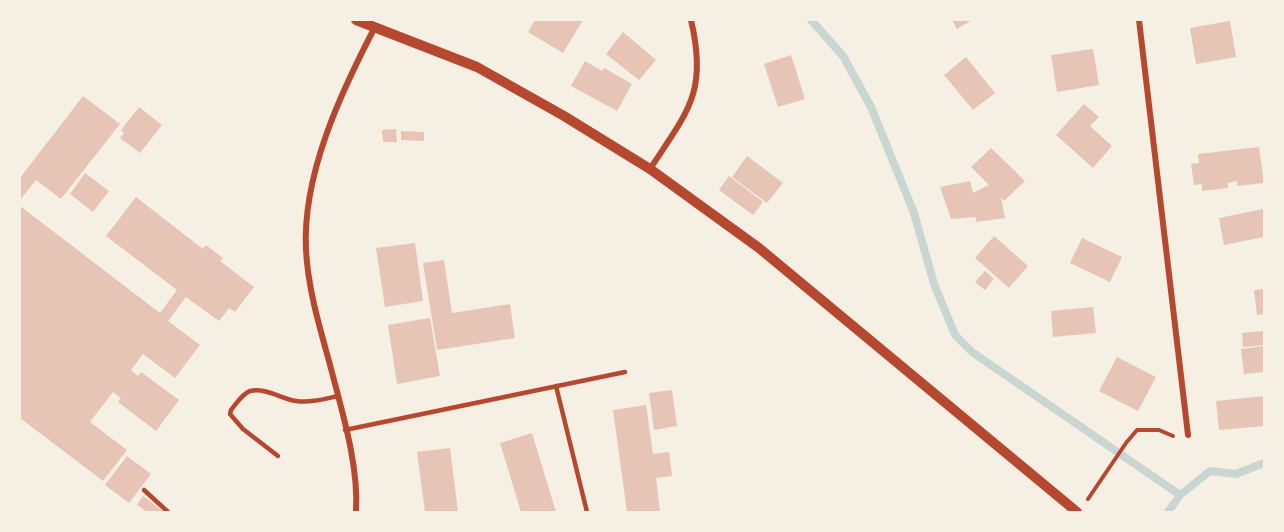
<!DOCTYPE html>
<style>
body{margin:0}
#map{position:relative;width:1284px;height:532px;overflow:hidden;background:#f6efe4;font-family:Roboto,sans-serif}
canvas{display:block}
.frame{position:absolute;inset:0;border:21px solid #f6efe4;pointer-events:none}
</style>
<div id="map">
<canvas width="1284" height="532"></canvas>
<div class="frame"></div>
</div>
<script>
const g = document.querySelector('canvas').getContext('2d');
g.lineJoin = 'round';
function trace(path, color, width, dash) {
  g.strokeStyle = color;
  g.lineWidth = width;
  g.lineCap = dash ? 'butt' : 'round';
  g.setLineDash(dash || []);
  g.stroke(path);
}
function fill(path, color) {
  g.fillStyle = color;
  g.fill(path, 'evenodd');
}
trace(new Path2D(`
 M811,20L843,56L871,107L914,213L934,284L955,335L972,352L1180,495
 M1168,512L1180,495L1210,471L1236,474L1264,463`), '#c9d6d2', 8);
fill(new Path2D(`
 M535,20H583L563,53L528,32Z
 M952,20H972L957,29Z
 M1230,21L1236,57L1196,64L1190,28Z
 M623,32L656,60L639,80L606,54Z
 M1093,49L1099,85L1057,92L1051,55Z
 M791,55L805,99L778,107L764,64Z
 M966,57L995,93L973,110L944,75Z
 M585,61L602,71L604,68L632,84L617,111L571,86Z
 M83,96L120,124L61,199L36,180L20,200V178Z
 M1084,104L1099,117L1090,126L1112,146L1093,168L1056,135Z
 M139,107L162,125L140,153L120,138L124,133L121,130Z
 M396,129L397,142H383L382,130Z
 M401,131L424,132V141L401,140Z
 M1259,147L1264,183L1237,186V181L1228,183V188L1202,191V184L1194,185L1191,164L1199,163L1198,154Z
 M991,148L1025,181L1004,201L1001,197L1005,218L976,222V217L951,219L940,187L970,181L973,193L989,185L971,167Z
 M747,156L783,183L767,203L732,177Z
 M85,173L109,191L93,212L70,194Z
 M729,176L763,202L753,215L719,190Z
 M136,197L203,249L206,245L223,258L220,261L254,287L235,312L229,308L219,321L186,297L168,321L200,345L175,378L143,354L131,370L138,376L141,372L179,400L156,431L118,402L121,398L113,392L90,422L127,450L103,481L20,418V206L160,313L177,290L106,236Z
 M1263,209L1264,237L1224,245L1219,218Z
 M994,236L1028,266L1009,288L975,258Z
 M1082,238L1122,257L1110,282L1070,263Z
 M415,243L423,301L385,307L376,248Z
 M444,260L452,313L510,304L515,338L437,350L423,263Z
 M985,271L994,279L985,290L975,282Z
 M1264,289V314L1257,315L1254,290Z
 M1093,307L1096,333L1053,337L1051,311Z
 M430,318L440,376L397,384L388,325Z
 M1264,331V345L1243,347L1242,333Z
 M1264,346V372L1244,374L1241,349Z
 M1117,357L1156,377L1138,411L1099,391Z
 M672,390L677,426L654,430L649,393Z
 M1264,396V426L1219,430L1216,401Z
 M646,405L653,454L669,452L672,476L656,478L660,512H627L613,410Z
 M532,433L556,512H521L500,443Z
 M450,448L458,512H425L417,452Z
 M127,456L151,474L129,503L105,485Z
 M143,496L164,512H147L137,505Z`), '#e6c5b7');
trace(new Path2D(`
 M1088,499L1126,443L1137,430H1159L1173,436`), '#b5482f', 4);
trace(new Path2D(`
 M556,386L587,512
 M345,430L625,372
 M278,456L243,429L230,414L231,410C236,404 243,393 250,391C265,387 282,399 296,401C310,403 324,399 338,396
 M144,490L168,512`), '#b5482f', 4.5);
trace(new Path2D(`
 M1139,20L1188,435
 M650,169C688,111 708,92 691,20
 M356,512C359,464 341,408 329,361C319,325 308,288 306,250C302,175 341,92 375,27`), '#b5482f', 6);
trace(new Path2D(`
 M356,20L477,67L564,116L650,169L759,248L1077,512`), '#b5482f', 10);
</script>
